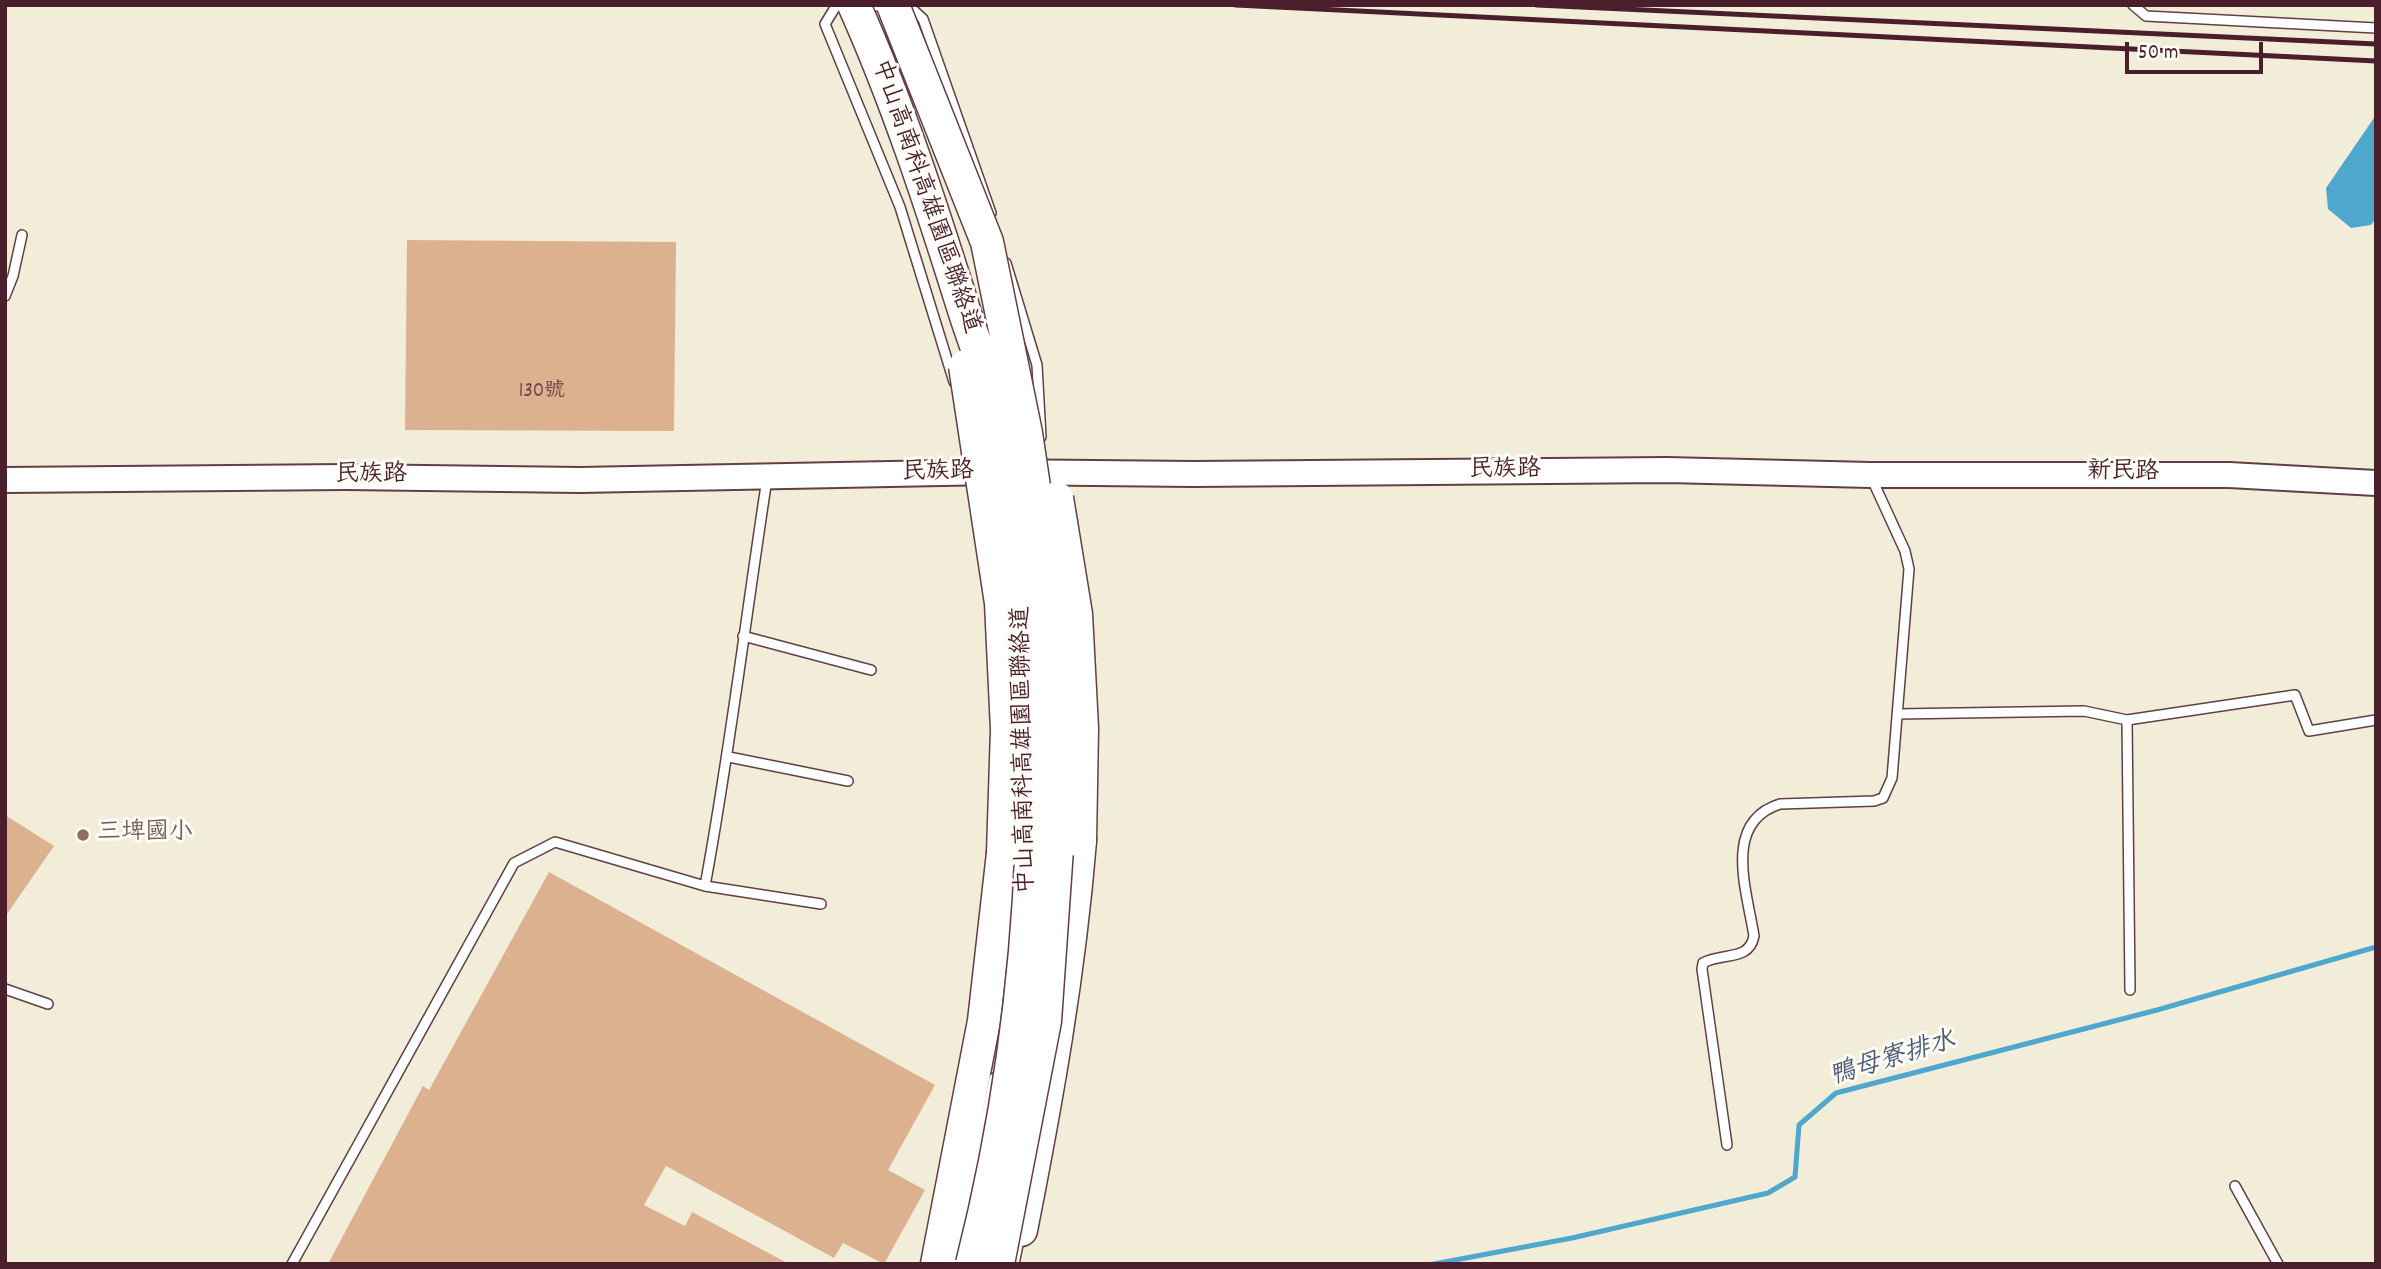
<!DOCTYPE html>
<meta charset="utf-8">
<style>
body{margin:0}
#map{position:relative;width:2381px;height:1269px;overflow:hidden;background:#f1edd8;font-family:Dekko,sans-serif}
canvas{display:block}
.frame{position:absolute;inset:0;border:7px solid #4a1f2b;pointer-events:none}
.scale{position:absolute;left:2125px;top:42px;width:138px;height:32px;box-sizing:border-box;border:4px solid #4a1f2b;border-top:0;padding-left:9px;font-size:21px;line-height:24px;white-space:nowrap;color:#4a1f2b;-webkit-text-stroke:5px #fdfcf7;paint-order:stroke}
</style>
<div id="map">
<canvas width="2381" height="1269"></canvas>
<div class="frame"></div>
<div class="scale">50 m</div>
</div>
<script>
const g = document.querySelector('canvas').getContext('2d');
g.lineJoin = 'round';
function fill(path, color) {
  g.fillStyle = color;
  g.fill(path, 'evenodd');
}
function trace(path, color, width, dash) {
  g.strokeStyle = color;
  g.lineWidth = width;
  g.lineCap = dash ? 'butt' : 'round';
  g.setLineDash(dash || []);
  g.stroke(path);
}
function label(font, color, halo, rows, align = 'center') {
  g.font = font + ' Dekko,"LXGW WenKai TC",sans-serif';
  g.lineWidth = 6;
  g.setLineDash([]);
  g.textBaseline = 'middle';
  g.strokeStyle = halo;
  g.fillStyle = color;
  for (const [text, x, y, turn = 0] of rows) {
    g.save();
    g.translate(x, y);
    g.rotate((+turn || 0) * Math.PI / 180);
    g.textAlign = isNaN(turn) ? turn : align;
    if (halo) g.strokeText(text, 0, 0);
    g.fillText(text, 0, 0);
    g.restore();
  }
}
fill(new Path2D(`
 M2376,115V219L2371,225L2351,228L2328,209L2326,188Z`), '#50a7cd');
trace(new Path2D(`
 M1434,1264L1572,1238L1768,1193L1795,1177L1799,1125L1836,1093L2157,1010L2376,947`), '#50a7cd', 5);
fill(new Path2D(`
 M407,240L676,242L674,431L405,430Z
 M5,815L54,846L5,917Z
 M549,872L935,1085L888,1170L925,1190L884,1264L843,1243L834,1258L666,1166L644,1205L685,1226L692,1212L789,1264H328L423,1086L429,1090Z`), '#dcb190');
const lane = new Path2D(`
 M2133,5L2146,16L2376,28
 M1006,263L1037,365L1041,437
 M5,296L13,276L22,235
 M954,382L900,207L825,24L836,6H909L923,19L991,213
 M743,636L871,670
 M1897,714L2084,711L2127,720L2295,695L2309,731L2376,720
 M2127,720L2130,990
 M729,757L848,781
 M705,886C730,751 746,615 767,479
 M5,989L48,1004
 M1727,1145L1702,969L1703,963C1722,952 1749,962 1754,936C1747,891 1722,822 1780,804L1874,801L1883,798L1892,778L1909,569L1905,551L1871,477
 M2235,1186L2278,1264
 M292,1264L514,863L555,842L705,886L821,904
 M955,1264L994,1078
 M1014,1264L1020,1235`);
const secondary = new Path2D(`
 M5,480L346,477L580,480L994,472L1194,474L1667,470L1870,475H2229L2376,483`);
const highway = new Path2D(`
 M1021,1230C1047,1098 1069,975 1080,841
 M937,1264L984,1021L1003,853`);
trace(lane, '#633e45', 12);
trace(secondary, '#633e45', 28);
trace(highway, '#633e45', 35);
trace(lane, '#fff', 9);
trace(secondary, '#fff', 24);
trace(highway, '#fff', 32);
trace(new Path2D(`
 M1236,5L2376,61
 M1537,5L2376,44`), '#4a1f2b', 5);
const highwayBridge = new Path2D(`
 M854,5C898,103 932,208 964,310C976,348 993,388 1001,428C1053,701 1040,995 972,1264
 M893,5L987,242L1026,433L1054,621L1057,849L1045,1021L998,1264
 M965,366L1001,603L1007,730L1003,853
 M1057,498L1076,614L1082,728L1080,841`);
trace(highwayBridge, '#633e45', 35, []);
trace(highwayBridge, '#fff', 32);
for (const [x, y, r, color] of [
 [83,835,7,"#8d6e63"]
]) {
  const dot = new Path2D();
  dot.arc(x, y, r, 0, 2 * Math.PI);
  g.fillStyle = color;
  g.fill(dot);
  trace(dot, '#fdfcf7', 2.5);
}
label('21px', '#6e4444', null, [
 ["130號",542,393]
]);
label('24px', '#4a1f2b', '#fdfcf7', [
 ["中山高南科高雄園區聯絡道",924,197,71],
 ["民族路",1505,472],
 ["民族路",938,474,-1],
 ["新民路",2123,474,1],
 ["民族路",371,477],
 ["中山高南科高雄園區聯絡道",1026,750,-91]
]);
label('24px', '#785e54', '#fdfcf7', [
 ["三埤國小",97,835]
], 'left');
label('italic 26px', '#4d5c74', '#fdfcf7', [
 ["鴨母寮排水",1893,1061,-17]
]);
</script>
